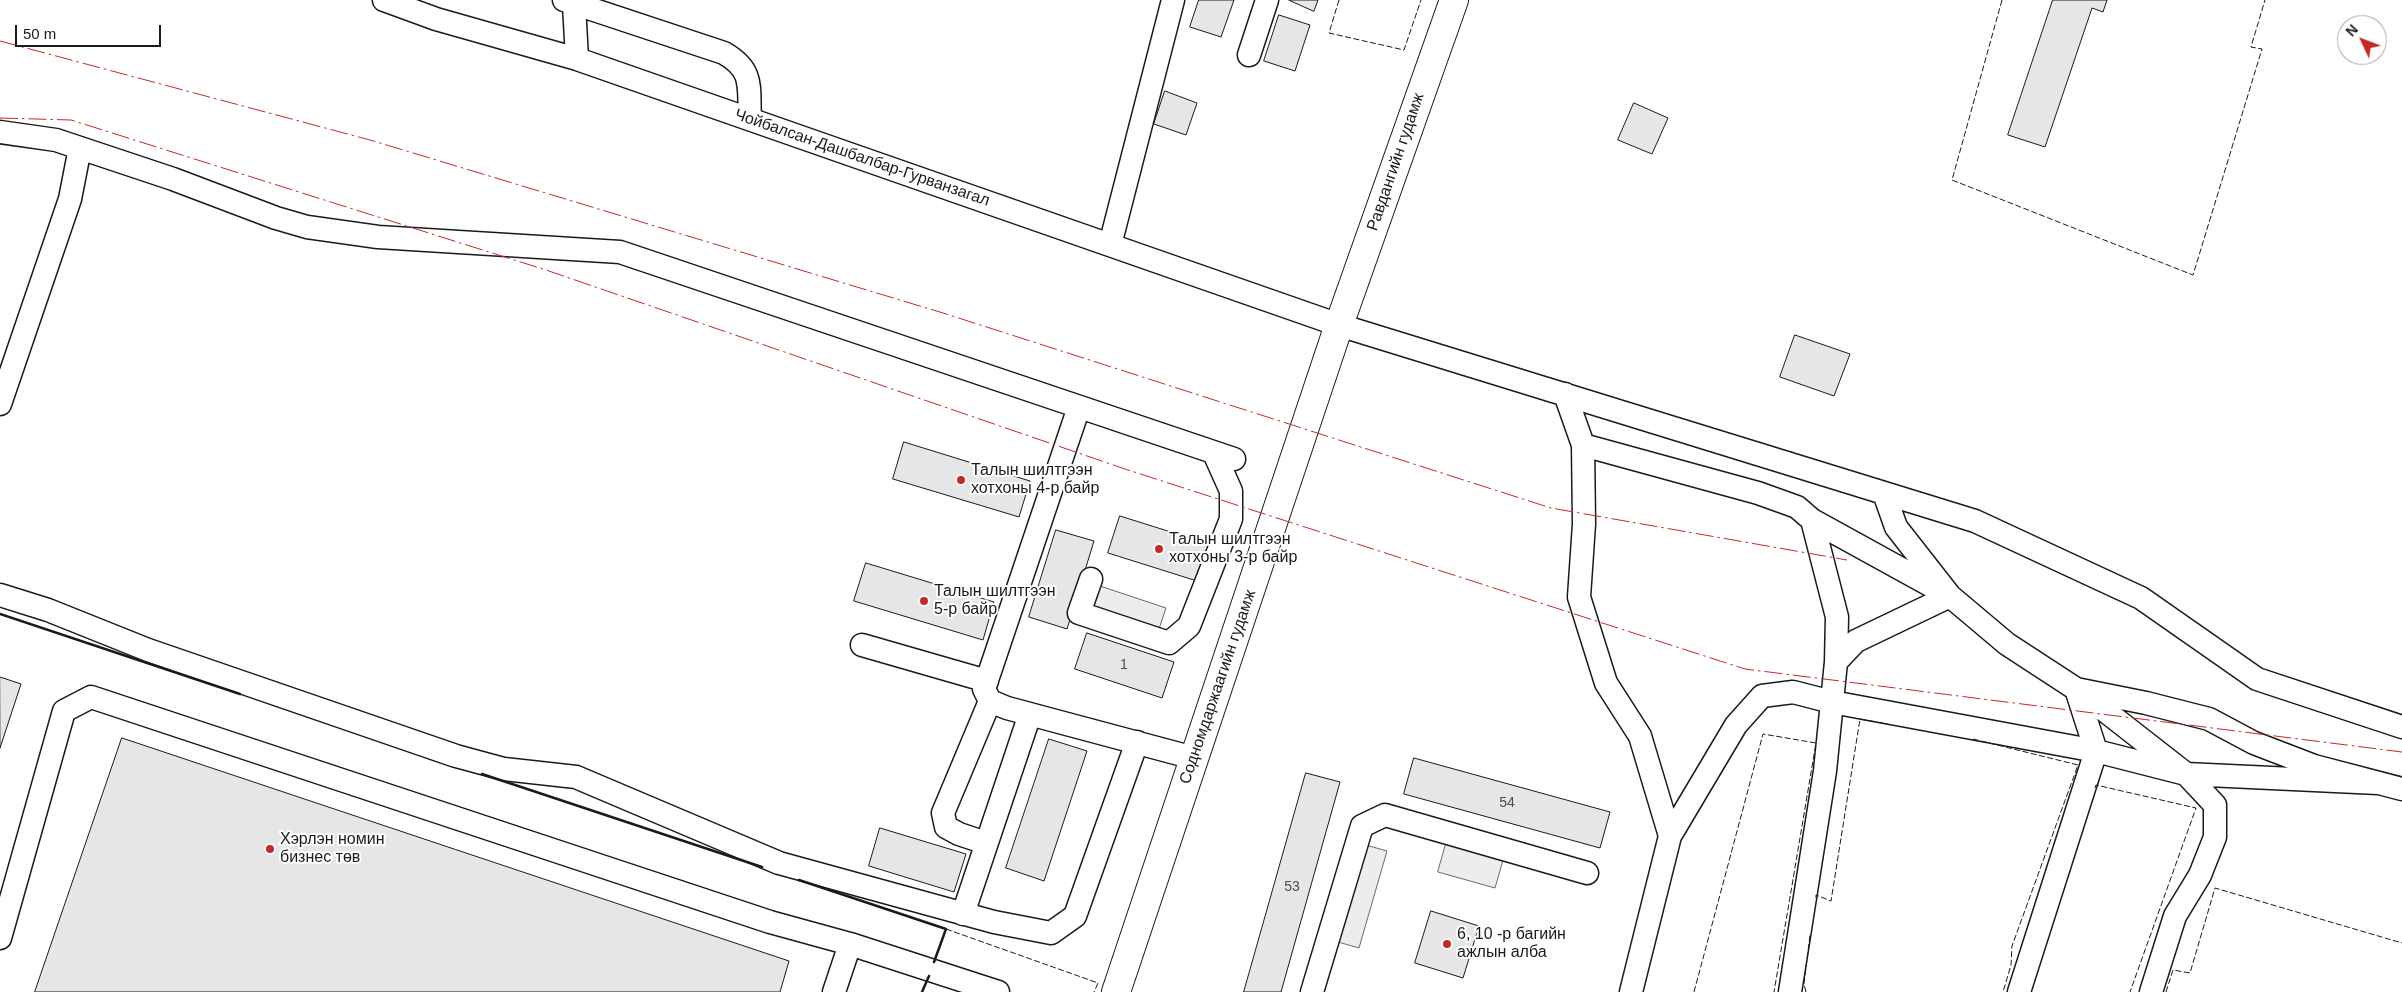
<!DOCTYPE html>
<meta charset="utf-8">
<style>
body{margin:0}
#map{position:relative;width:2402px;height:992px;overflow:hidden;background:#fff;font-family:Helvetica,sans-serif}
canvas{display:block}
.north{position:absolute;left:2337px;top:15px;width:50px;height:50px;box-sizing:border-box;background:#fff;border:1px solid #a3a3a3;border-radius:50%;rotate:313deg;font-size:14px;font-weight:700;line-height:20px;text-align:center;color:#1a1a1a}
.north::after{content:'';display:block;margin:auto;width:18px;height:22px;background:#c62828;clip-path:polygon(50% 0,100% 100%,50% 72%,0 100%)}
.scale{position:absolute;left:15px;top:25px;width:146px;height:22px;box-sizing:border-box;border:2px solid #1a1a1a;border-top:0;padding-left:6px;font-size:15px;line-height:18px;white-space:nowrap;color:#1a1a1a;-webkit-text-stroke:4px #fff;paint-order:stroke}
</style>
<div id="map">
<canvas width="2402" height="992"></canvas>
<div class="north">N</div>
<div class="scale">50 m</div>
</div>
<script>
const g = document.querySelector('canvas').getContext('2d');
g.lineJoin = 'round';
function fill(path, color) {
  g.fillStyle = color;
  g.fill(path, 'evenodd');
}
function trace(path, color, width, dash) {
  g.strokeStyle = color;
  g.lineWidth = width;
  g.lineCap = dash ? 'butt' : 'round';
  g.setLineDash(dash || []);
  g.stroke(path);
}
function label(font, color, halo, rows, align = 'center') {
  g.font = font + ' Helvetica,sans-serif';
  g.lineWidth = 4;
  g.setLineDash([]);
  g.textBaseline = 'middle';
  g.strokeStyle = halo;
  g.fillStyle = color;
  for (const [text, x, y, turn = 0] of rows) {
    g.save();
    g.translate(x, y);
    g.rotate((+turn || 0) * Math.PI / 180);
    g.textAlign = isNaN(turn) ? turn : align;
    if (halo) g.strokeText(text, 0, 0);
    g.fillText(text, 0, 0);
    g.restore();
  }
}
const parking = new Path2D(`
 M1097,585L1166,608L1158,632L1089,609Z
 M1446,844L1503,860L1495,888L1438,872Z
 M1366,845L1387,851L1359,948L1338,942Z`);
fill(parking, '#ededed');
trace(parking, '#6a6a6a', 1);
const building = new Path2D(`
 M1199,0H1234L1221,37L1190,27Z
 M1289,0H1318L1314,11Z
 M2053,0H2107L2103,12L2092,8L2045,147L2008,135Z
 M1279,15L1310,25L1295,71L1264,61Z
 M1165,91L1197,103L1186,135L1154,124Z
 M1634,103L1668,118L1652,154L1618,140Z
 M1795,335L1850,354L1834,396L1780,377Z
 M904,442L1030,481L1019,517L893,479Z
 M1120,516L1209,544L1197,581L1108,553Z
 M1056,530L1094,541L1067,629L1029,617Z
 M866,563L994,602L983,640L854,601Z
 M1087,633L1174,662L1162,698L1075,669Z
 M0,677L21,684L0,748Z
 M122,738L789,961L780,992H35Z
 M1049,739L1087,751L1044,881L1006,868Z
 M1414,758L1610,812L1600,848L1404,794Z
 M1306,773L1340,782L1281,992H1244Z
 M880,828L966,854L954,892L869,866Z
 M1431,911L1479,926L1463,978L1415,963Z`);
fill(building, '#e6e6e6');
trace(building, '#1a1a1a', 1);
const minor = new Path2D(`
 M384,0L436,19L577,59L1339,325L1975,521L2141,598L2257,679L2402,727
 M564,0L724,53C755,71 748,87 750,119
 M571,0L574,4L577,59
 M1249,55L1267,0
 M0,132L56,140L173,179L276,218L307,227L378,237L620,252L1234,459
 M1110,245L1173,0
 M1565,394L1583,445L1584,524L1579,597L1606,683L1640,736L1670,836
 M0,404L70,199L80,148
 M1079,407L984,689L990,701L1007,708L1194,758
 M1583,445L1758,493L1797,507L1812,520L1837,617L1836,662
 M1884,493L1896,527L1950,596L2007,644L2076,689L2146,703L2209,719L2254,743L2314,766L2402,789
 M1091,579L1079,613L1169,643L1189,626L1231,519V491L1214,453
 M0,595L48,610L148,650L456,756L504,769L576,777L779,863L994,922L1051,933L1075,916L1137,742
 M862,645L987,681
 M2081,692L2186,774L2215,805V837L2200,875L2175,916L2151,992
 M986,843L959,834L946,827L943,813L990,701
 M963,914L1030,714
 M0,938L64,711L91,697L770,922L850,944L998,992
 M834,992L850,944
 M1312,992L1362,826L1385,815L1587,873
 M1631,992L1670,836L1736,725L1762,696L1793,692L1832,702L2096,751L2186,774L2378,783
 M1790,992L1825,771L1836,662L1856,641L1950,596L1812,520
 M2019,992L2096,751L2076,689`);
const major = new Path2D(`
 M1116,992L1339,325L1454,0`);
trace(minor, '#1a1a1a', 25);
trace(major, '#1a1a1a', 30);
trace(minor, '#fff', 22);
trace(major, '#fff', 28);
trace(new Path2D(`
 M1339,0L1329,33L1404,50L1421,0
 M2002,0L1952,180L2193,275L2262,49L2251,47L2265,0
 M1973,739L2078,765L2012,946L2011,965L2003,992
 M2095,788L2096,785L2196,808L2130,992
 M1816,898V895L1831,901L1860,719L1887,724
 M946,929L1098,983L1094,992
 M1694,992L1763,734L1816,743L1774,992
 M1806,992L1804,984L1810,935
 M2166,992L2173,970L2190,973L2215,888L2402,943`), '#1a1a1a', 1, [6, 2.5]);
trace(new Path2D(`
 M0,614L240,694
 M482,774L762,867
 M799,880L946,929L934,962
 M922,992L929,976`), '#1a1a1a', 2.5);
trace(new Path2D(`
 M0,41L370,140L943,313L1551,508L1847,560
 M0,118L71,120L546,270L1125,469L1745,669L2402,752`), '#c62828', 1, [18, 4, 2.5, 4]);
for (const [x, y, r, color] of [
 [961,480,5,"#c62828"],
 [1159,549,5,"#c62828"],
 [924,601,5,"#c62828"],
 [270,849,5,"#c62828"],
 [1447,944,5,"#c62828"]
]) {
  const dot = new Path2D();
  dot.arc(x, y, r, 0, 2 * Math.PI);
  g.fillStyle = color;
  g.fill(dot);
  trace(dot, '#fff', 2);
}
label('14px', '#4d4d4d', null, [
 ["1",1124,665],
 ["54",1507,803],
 ["53",1292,887]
]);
label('16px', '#1a1a1a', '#fff', [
 ["Чойбалсан-Дашбалбар-Гурванзагал",862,158,19],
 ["Равдангийн гудамж",1396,162,-71],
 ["Содномдаржаагийн гудамж",1218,687,-71]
]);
label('16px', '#1a1a1a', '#fff', [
 ["Талын шилтгээн",971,471],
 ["хотхоны 4-р байр",971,489],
 ["Талын шилтгээн",1169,540],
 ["хотхоны 3-р байр",1169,558],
 ["Талын шилтгээн",934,592],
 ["5-р байр",934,610],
 ["Хэрлэн номин",280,840],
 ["бизнес төв",280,858],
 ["6, 10 -р багийн",1457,935],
 ["ажлын алба",1457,953]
], 'left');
</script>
